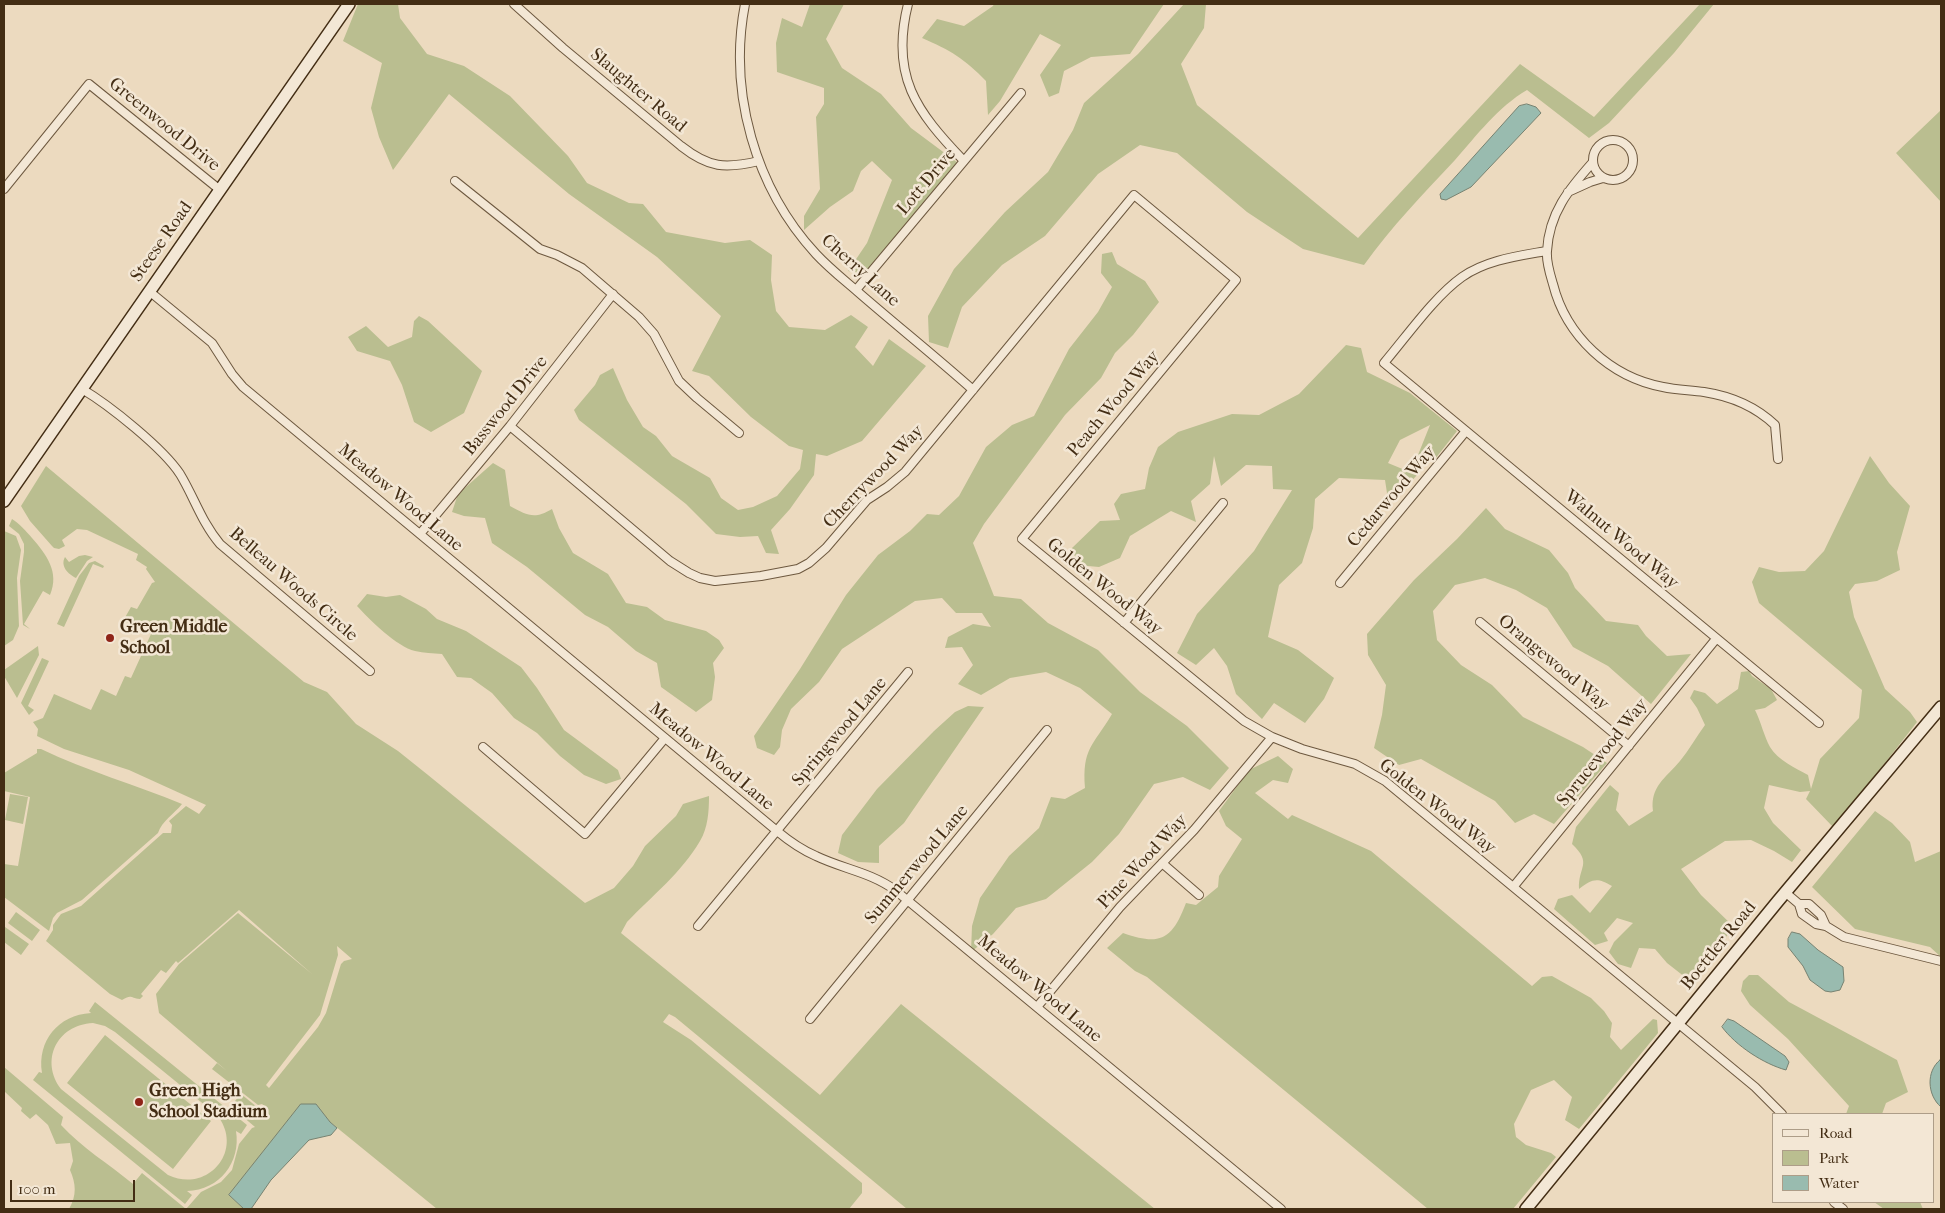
<!DOCTYPE html>
<style>
body{margin:0}
#map{position:relative;width:1945px;height:1213px;overflow:hidden;background:#ecdabf;font-family:"IM FELL French Canon",serif}
canvas{display:block}
.frame{position:absolute;inset:0;border:5px solid #432d14;pointer-events:none}
.legend{position:absolute;left:1772px;top:1113px;width:162px;height:90px;box-sizing:border-box;background:#f3e7d5;border:1px solid #ad9d88;margin:0;padding:6px 9px;list-style:none;font-size:15px;color:#432d14}
.legend li{display:flex;align-items:center;gap:10px;height:25px}
.legend b{width:25px;border:1px solid #ad9d88}
.scale{position:absolute;left:10px;top:1180px;width:125px;height:22px;box-sizing:border-box;border:2px solid #432d14;border-top:0;padding-left:6px;font-size:15px;line-height:18px;white-space:nowrap;color:#432d14;-webkit-text-stroke:4px #f3e7d5;paint-order:stroke}
</style>
<div id="map">
<canvas width="1945" height="1213"></canvas>
<div class="frame"></div>
<ul class="legend">
<li><b style="height:6px;background:#f3e7d5"></b>Road</li>
<li><b style="height:14px;background:#babe90"></b>Park</li>
<li><b style="height:14px;background:#99bbaf"></b>Water</li>
</ul>
<div class="scale">100 m</div>
</div>
<script>
const g = document.querySelector('canvas').getContext('2d');
g.lineJoin = 'round';
function fill(path, color) {
  g.fillStyle = color;
  g.fill(path, 'evenodd');
}
function trace(path, color, width, dash) {
  g.strokeStyle = color;
  g.lineWidth = width;
  g.lineCap = dash ? 'butt' : 'round';
  g.setLineDash(dash || []);
  g.stroke(path);
}
function label(font, color, halo, rows, align = 'center') {
  g.font = font + ' "IM FELL French Canon",serif';
  g.lineWidth = 5;
  g.setLineDash([]);
  g.textBaseline = 'middle';
  g.strokeStyle = halo;
  g.fillStyle = color;
  for (const [text, x, y, turn = 0] of rows) {
    g.save();
    g.translate(x, y);
    g.rotate((+turn || 0) * Math.PI / 180);
    g.textAlign = isNaN(turn) ? turn : align;
    if (halo) g.strokeText(text, 0, 0);
    g.fillText(text, 0, 0);
    g.restore();
  }
}
fill(new Path2D(`
 M358,4H398L400,18L427,54L464,66L510,96L568,156L587,183L629,203L643,204L666,232L725,243L750,240L772,255L771,280L776,311L789,327L825,330L851,315L868,327L855,347L873,366L889,339L926,366L862,441L827,456L816,454L814,475L790,509L771,530L779,554L766,553L758,536L740,537L716,534L686,504L579,420L574,410L595,385L600,375L613,368L627,400L643,427L656,436L672,456L710,478L721,498L738,510L753,507L777,496L800,469L803,450L789,446L751,417L709,376L692,371L721,316L657,257L569,194L449,94L393,170L379,137L371,108L382,63L343,41Z
 M810,4H844L826,39L842,68L881,94L911,128L958,163L864,274L848,271L867,243L892,180L872,161L861,171L853,191L830,207L804,230V216L820,189L816,117L824,104V88L777,72L776,43L782,18L802,27Z
 M994,4H1164L1130,54L1091,57L1064,71L1059,93L1049,97L1040,75L1061,45L1040,34L1000,101L988,115L986,81C965,59 950,50 922,38L937,19L964,26L993,6Z
 M1184,4H1206L1204,28L1181,64L1197,105L1358,238L1520,64L1594,117L1700,4H1714L1674,53L1609,123L1589,138L1527,90C1498,107 1477,135 1455,160C1424,193 1391,227 1364,265L1303,249L1247,212L1177,153L1140,145L1098,174L1045,236L1002,265L962,307L948,348L929,342L928,316L954,269L1005,212L1048,172L1073,130L1084,103L1138,54Z
 M1941,110V202L1896,153Z
 M1112,252L1117,264L1145,281L1159,302L1133,335L1115,353L1101,378L1065,415L984,524L973,543L994,596L1021,599L1048,623L1098,650L1140,692L1187,726L1229,768L1210,790L1183,777L1154,784L1119,834L1092,862L1046,899L1016,908L993,934L971,952L972,926L980,898L1009,856L1039,828L1051,797L1065,799L1085,788C1082,748 1093,746 1112,714L1080,688L1046,672L1010,678L981,695L958,684L973,665L962,647L945,648L948,637L973,624L991,627L982,613H956L942,598L915,601L842,649L819,682L791,709L782,730L780,747L774,755L757,748L754,736L800,669L846,595L878,555L910,531L927,514L939,515L959,496L986,447L1012,425L1034,416L1069,349L1098,312L1112,287L1101,273L1102,254Z
 M419,316L428,321L482,371L464,413L431,432L414,422L402,385L390,361L357,351L348,337L366,326L388,347L412,337L414,321Z
 M1346,345L1361,348L1367,372L1410,393L1457,431L1435,459L1416,460L1430,425L1400,440L1388,463L1417,475L1389,506L1385,480L1339,478L1315,499L1313,528L1302,563L1279,585L1268,637L1298,650L1334,678L1324,699L1305,723L1274,703L1262,719L1236,694L1227,666L1214,648L1196,665L1177,653L1197,614L1254,551L1292,490L1273,489L1272,466L1246,465L1221,486L1214,456L1210,484L1191,501L1196,522L1171,511L1130,536L1120,558L1099,567L1078,565L1072,548L1100,521L1120,520L1114,504L1121,494L1145,489L1149,468L1158,447L1178,432L1232,414L1259,415L1299,394Z
 M1870,456L1889,483L1910,506L1897,552L1900,570L1877,581L1855,584L1849,592L1854,617L1885,689L1910,712L1917,722L1834,828L1806,799L1810,791L1800,792L1769,785L1764,808L1773,823L1801,850L1792,862L1774,851L1751,840L1725,841L1681,869L1701,895L1734,927L1690,981L1667,963L1655,949L1639,948L1631,968L1618,964L1609,952L1614,942L1633,923L1617,918L1604,933L1608,941L1595,945L1554,909L1558,899L1572,895L1590,913L1612,886C1597,877 1592,879 1579,889C1578,866 1593,864 1572,844L1576,827L1610,785L1619,793L1616,810L1629,826L1653,811C1650,786 1666,778 1680,761C1689,750 1696,737 1705,725L1697,708L1690,698L1694,690L1705,693L1717,704L1738,689L1741,672L1749,671L1752,676L1771,689L1777,700L1765,708L1755,710C1761,722 1764,736 1770,747C1778,760 1795,768 1808,775L1811,789L1820,759L1859,718L1862,690L1759,603L1752,582L1759,567L1779,572L1805,571L1824,551Z
 M493,463L505,470L510,506C527,515 534,520 552,509L559,528L573,553L608,574L626,603L647,607L665,620L706,631L719,640L724,648L713,663L715,677L712,700L696,712L661,687L657,663L636,651L608,627L585,615L527,567L492,543L485,518L464,516L452,512L458,494Z
 M46,466L304,682L327,692L356,724L398,751L428,775L585,903L614,888L633,866L645,846L676,816L683,804L709,796C709,811 708,828 700,841C682,872 652,896 627,922L621,933L820,1095L901,1004L1155,1209H907L675,1017L669,1014L663,1022L691,1040L862,1183V1193L849,1209H437L330,1122L315,1104L229,1195L244,1209H69C77,1195 76,1184 70,1170L73,1161L70,1143L56,1144L48,1125L36,1114L30,1119L21,1111L22,1108L4,1091V1067L63,1117L61,1125C82,1148 109,1164 133,1184L142,1173L186,1209L201,1192L221,1182L232,1170L239,1144L252,1128L255,1127L235,1110L233,1107L235,1101L241,1094L257,1107V1110L261,1115L267,1108L262,1104L258,1105L212,1069L217,1063L227,1071L159,1013L156,994L179,964L238,913L312,974L239,910L178,963L176,961L166,973L161,970L141,994L143,996L140,999C130,998 132,994 122,1000L110,994L46,941L53,930V925L61,914L81,906L163,833H171L172,825L169,821L186,806L199,814L206,805L129,770L64,749L37,736L38,729L33,722L43,718L54,694L91,710L101,689L116,696L125,676L131,678L151,634L123,621L131,607L137,609L152,583L155,582L146,569L147,567L136,560L138,554L87,530L77,529L62,540L65,546L59,549L54,548L52,546L30,521L21,506ZM337,946L352,959L344,961L341,964L326,1013L318,1027L269,1088L266,1085L320,1015L338,955Z
 M1486,508L1505,529L1549,550L1568,573L1575,588L1606,621L1638,625L1646,636L1667,656L1691,654L1651,704L1608,666L1573,647L1547,608L1516,590L1485,578L1455,585L1433,611L1437,640L1461,665L1492,685L1523,717L1583,747L1607,763L1554,824L1534,814L1515,823L1495,801L1421,759L1399,765L1374,748L1382,715L1386,685L1368,655L1367,634L1414,580L1457,539Z
 M12,519C19,523 26,531 32,538C46,554 60,572 50,595L43,591L24,624L30,629L23,625L20,581L24,552V544L19,534L9,526Z
 M4,531L16,536L21,550L17,578L19,626L13,640L4,646Z
 M85,555L93,557L87,561L76,578C68,574 60,566 65,557L69,562L79,556Z
 M95,561L104,566L103,568L93,564L64,627L57,624L79,576L89,563Z
 M367,594L386,597L400,595L426,609L437,619L466,631L521,667L537,688L564,730L618,770L621,779L606,784L584,775L560,756L537,733L514,718L492,693L471,678L457,677L442,654C433,653 424,653 415,651C397,647 369,619 357,606Z
 M38,646L39,655L17,698L4,676V670Z
 M42,658L49,661L28,706L34,710L29,715L21,703Z
 M968,706L984,707L904,823L879,846V863L858,862L838,853L842,835L877,789L934,731L955,712Z
 M37,749H41C87,771 136,785 182,804C174,814 162,821 158,833L82,900L57,913L53,918L49,931L4,897V864L18,866L30,797L4,791V773L37,753Z
 M1278,756L1293,769L1288,783L1273,780L1255,793L1288,819L1292,815L1371,851L1532,986L1542,977L1552,976L1591,998L1604,1011L1612,1023L1610,1037L1621,1050L1653,1019L1657,1020L1658,1033L1579,1129L1565,1120L1572,1097L1554,1080L1531,1090L1514,1124L1516,1137L1526,1145L1551,1153L1556,1157L1513,1209H1428L1147,977L1135,971L1107,948L1123,933C1160,946 1172,940 1186,903L1196,905L1218,887L1219,876L1242,839L1226,826L1219,811L1249,770Z
 M10,794L28,797L23,824L5,820Z
 M1875,811L1892,823L1910,842L1915,862L1941,851V957L1930,947L1855,929L1812,887Z
 M16,912L40,930L32,941L8,923Z
 M5,927L29,944L21,955L4,942V929Z
 M1749,975H1758L1789,1002L1897,1060L1908,1092L1886,1103L1882,1114H1846L1849,1106L1788,1039L1750,1005L1741,991L1743,981Z
 M95,1002L247,1125L241,1134L236,1131C241,1162 220,1190 187,1191L192,1195L185,1204L33,1080L39,1072L42,1073C37,1041 58,1015 91,1013L89,1011ZM93,1023L105,1026L115,1032L217,1115C245,1150 208,1194 168,1175L61,1089C40,1061 56,1025 93,1023Z
 M105,1035L211,1121L173,1169L67,1083Z
 M1874,1202H1920L1923,1209H1884Z`), '#babe90');
const water = new Path2D(`
 M1527,104L1536,107L1541,113L1471,187L1446,200L1441,199L1440,194L1519,106Z
 M1792,932L1800,934L1818,950L1843,967L1844,981L1840,990L1831,992L1825,991L1810,980L1803,966L1788,947V939Z
 M1728,1019L1734,1021L1785,1056L1789,1062L1786,1070C1764,1064 1736,1046 1722,1027Z
 M1940,1060H1941V1107C1927,1095 1926,1071 1940,1060Z
 M301,1104H316L330,1122L337,1128L331,1135L309,1140L271,1180L251,1209H244L229,1195Z`);
fill(water, '#99bbaf');
trace(water, '#778271', 1);
const street = new Path2D(`
 M514,4L563,48L681,146C709,168 725,169 759,161
 M745,4C728,92 755,188 816,254C829,268 843,279 858,292C896,325 936,357 973,390
 M908,4C890,76 916,111 964,161
 M1593 160a20 20 0 1 1 40 0a20 20 0 1 1-40 0Z
 M1593,162C1569,189 1549,213 1547,251C1546,262 1550,274 1553,284C1566,336 1610,377 1663,387C1677,390 1691,390 1704,392C1730,396 1756,407 1775,425L1778,459
 M455,181L540,249L557,255L582,268L639,317L654,334L679,381L697,398L739,433
 M4,189L89,84L220,190
 M1568,192L1590,182L1603,178
 M1546,251C1518,256 1486,260 1462,277C1434,297 1407,336 1384,363L1819,723
 M856,290L1021,93
 M149,291L212,343L232,374L243,387L777,831C789,841 802,850 816,856C843,869 870,872 895,890L1281,1209
 M82,389C109,405 163,448 180,474C194,497 202,523 220,544L370,671
 M510,426L670,561L689,573L700,578L715,581L761,576L798,569L809,563L826,548L867,500L887,487L905,472L1134,195L1236,280L1022,539L1244,721L1272,737L1302,749L1355,764L1385,781L1755,1087L1782,1114
 M420,534L510,426L613,294
 M1340,583L1466,431
 M1480,622L1629,746
 M1124,623L1223,503
 M483,747L585,834L665,738
 M1162,863L1199,895
 M1514,886L1716,639
 M1786,893L1799,904L1802,914L1816,924L1826,926L1844,937L1941,961
 M1799,904H1809L1821,915L1826,926
 M698,926L908,672
 M1037,1007L1120,907L1194,830L1272,737
 M810,1019L1047,730
 M1834,1202L1843,1209`);
const secondary = new Path2D(`
 M4,501L349,4
 M1526,1209L1778,901L1941,707`);
trace(street, '#6d583f', 10);
trace(secondary, '#432d14', 14);
trace(street, '#f3e7d5', 8);
trace(secondary, '#f3e7d5', 11);
for (const [x, y, r, color] of [
 [110,638,5,"#8f2418"],
 [139,1102,5,"#8f2418"]
]) {
  const dot = new Path2D();
  dot.arc(x, y, r, 0, 2 * Math.PI);
  g.fillStyle = color;
  g.fill(dot);
  trace(dot, '#f3e7d5', 2);
}
label('18px', '#432d14', '#f3e7d5', [
 ["Slaughter Road",638,91,40],
 ["Greenwood Drive",164,125,39],
 ["Lott Drive",927,182,-50],
 ["Steese Road",162,242,-55],
 ["Cherry Lane",860,271,42],
 ["Peach Wood Way",1114,404,-50],
 ["Basswood Drive",506,406,-51],
 ["Cherrywood Way",874,477,-46],
 ["Cedarwood Way",1392,497,-50],
 ["Meadow Wood Lane",400,498,40],
 ["Walnut Wood Way",1621,540,40],
 ["Belleau Woods Circle",293,585,41],
 ["Golden Wood Way",1104,587,39],
 ["Orangewood Way",1553,663,40],
 ["Springwood Lane",840,732,-50],
 ["Sprucewood Way",1603,753,-51],
 ["Meadow Wood Lane",711,757,40],
 ["Golden Wood Way",1437,807,38],
 ["Pine Wood Way",1143,862,-47],
 ["Summerwood Lane",917,865,-50],
 ["Boettler Road",1719,946,-51],
 ["Meadow Wood Lane",1039,989,40]
]);
label('bold 18px', '#432d14', '#f3e7d5', [
 ["Green Middle",120,628],
 ["School",120,649],
 ["Green High",149,1092],
 ["School Stadium",149,1113]
], 'left');
</script>
